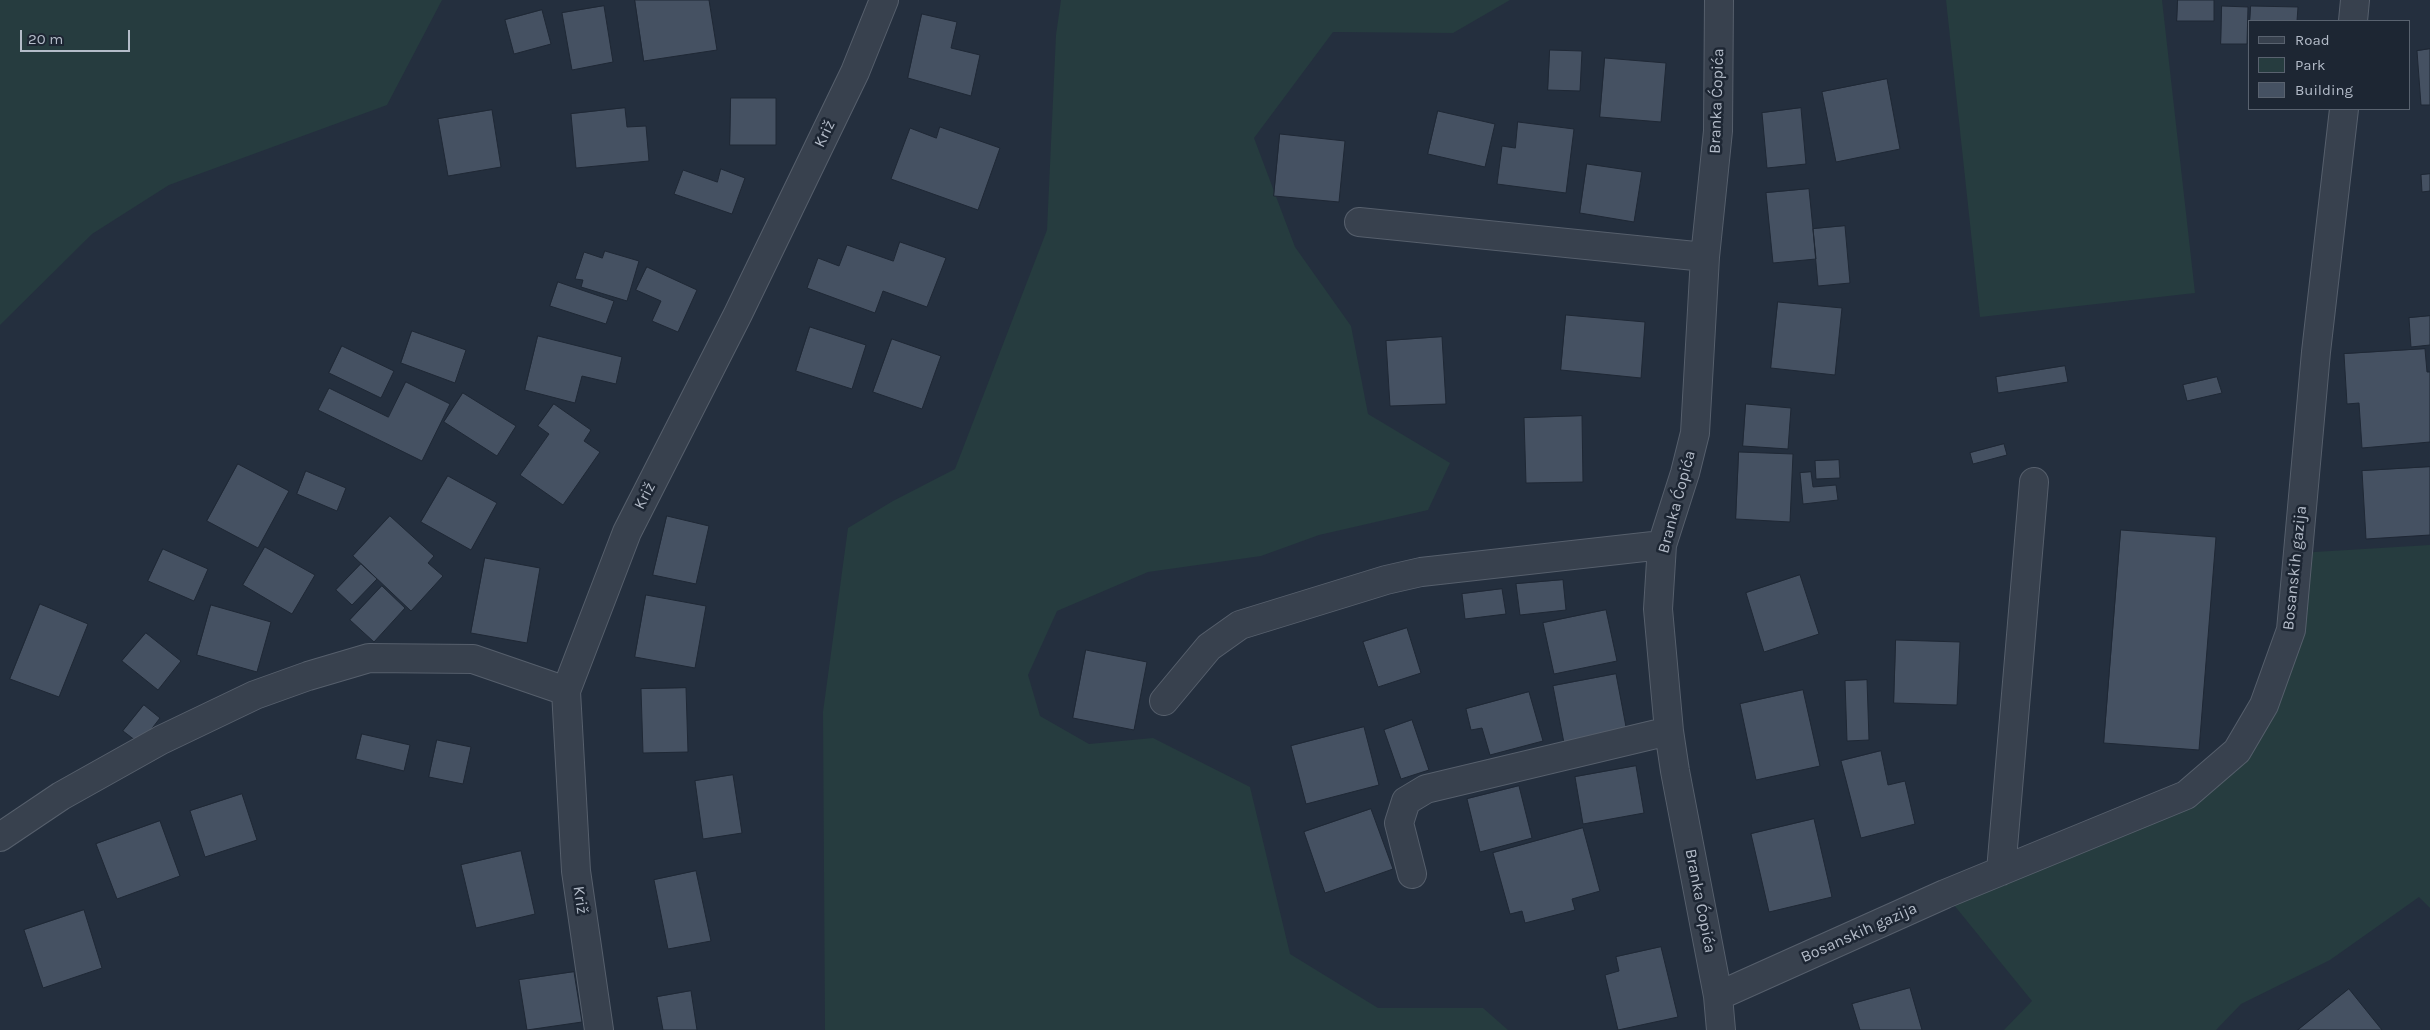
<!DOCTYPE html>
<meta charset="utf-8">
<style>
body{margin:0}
#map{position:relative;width:2430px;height:1030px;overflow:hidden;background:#242f3e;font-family:Karla,sans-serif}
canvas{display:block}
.legend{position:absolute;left:2248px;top:20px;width:162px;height:90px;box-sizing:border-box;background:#1d2633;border:1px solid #59626f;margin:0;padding:6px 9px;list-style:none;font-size:15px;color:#b4bcc9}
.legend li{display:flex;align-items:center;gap:10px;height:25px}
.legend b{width:25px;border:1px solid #59626f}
.scale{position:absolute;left:20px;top:30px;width:110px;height:22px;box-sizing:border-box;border:2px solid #b4bcc9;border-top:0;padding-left:6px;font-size:15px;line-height:18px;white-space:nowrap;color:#b4bcc9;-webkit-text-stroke:4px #1d2633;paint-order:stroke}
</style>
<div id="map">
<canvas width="2430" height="1030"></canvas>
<ul class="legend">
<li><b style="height:6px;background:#38414e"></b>Road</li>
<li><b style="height:14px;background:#263c3f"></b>Park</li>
<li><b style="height:14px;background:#455162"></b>Building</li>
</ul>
<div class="scale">20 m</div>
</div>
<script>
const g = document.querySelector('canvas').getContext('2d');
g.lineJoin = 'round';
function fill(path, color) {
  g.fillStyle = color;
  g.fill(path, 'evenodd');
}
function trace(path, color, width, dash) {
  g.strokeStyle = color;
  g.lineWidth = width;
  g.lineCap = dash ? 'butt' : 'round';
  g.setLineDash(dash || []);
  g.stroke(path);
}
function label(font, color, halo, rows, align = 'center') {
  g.font = font + ' Karla,sans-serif';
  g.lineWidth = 5;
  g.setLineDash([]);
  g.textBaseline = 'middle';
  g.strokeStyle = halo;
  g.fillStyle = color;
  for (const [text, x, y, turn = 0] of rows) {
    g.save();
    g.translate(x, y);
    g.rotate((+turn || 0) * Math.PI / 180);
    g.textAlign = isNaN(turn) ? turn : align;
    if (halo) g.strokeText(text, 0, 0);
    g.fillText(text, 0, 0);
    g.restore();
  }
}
fill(new Path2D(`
 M0,0H442L387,105L169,185L92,234L0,325Z
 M1061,0H1510L1453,33L1333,32L1254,138L1295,247L1351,326L1368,414L1450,463L1428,510L1319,535L1261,556L1148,572L1057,611L1028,675L1040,716L1089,744L1153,738L1250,787L1290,954L1378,1008H1483L1508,1030H825L823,712L848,528L893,501L955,469L1047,230L1056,35Z
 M1946,0H2162L2195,293L1980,317Z
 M2430,545V908L2419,897L2330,960L2241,1004L2216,1030H2004L2032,1001L1945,894L2186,795L2264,705L2298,553Z`), '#263c3f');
const building = new Path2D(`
 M635,0H709L717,50L644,61Z
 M2178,0H2214V21H2177Z
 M604,6L613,62L572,70L562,13Z
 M2222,6L2248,7L2247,44H2221Z
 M2251,6L2298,7L2297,21H2250Z
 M542,10L551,44L514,54L505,20Z
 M922,14L957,22L951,48L980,55L971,96L908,78Z
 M2430,49V105H2421L2417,51Z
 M1550,50L1582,51L1580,91L1548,90Z
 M1605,58L1666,63L1661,122L1600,117Z
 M1887,79L1900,149L1836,162L1822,92Z
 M731,98H776V145H730Z
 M625,108L627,127L646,126L649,161L576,168L571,114Z
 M1801,108L1806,164L1767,168L1762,113Z
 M492,110L501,167L448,176L438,119Z
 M1438,111L1495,124L1485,167L1428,154Z
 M1518,122L1574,129L1566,193L1497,184L1502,146L1515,148Z
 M940,127L1000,148L978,210L891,179L910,128L936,138Z
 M1280,134L1345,141L1339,202L1274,196Z
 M1587,164L1642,172L1634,222L1580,213Z
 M721,169L745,178L732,214L674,194L683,170L717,182Z
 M2430,174V191L2422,192L2421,175Z
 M1809,189L1816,259L1773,263L1766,193Z
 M1845,226L1850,283L1818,286L1813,229Z
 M900,242L946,258L927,307L883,291L875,313L807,288L818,258L839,266L847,245L893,261Z
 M605,251L639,261L627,301L581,287L583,280L575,279L584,252L602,258Z
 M647,267L697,290L678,332L652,321L661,301L636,290Z
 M558,282L614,301L606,324L550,306Z
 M1778,302L1842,308L1835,375L1771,368Z
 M1566,315L1645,322L1641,378L1561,370Z
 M2430,316V345L2411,347L2409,318Z
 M810,327L866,345L852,389L796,371Z
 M412,331L466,350L455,383L401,363Z
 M538,336L622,357L616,384L582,376L575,403L525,390Z
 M1442,337L1446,404L1390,406L1386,341Z
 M892,339L941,356L922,409L873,392Z
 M342,346L394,371L381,398L329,373Z
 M2425,349L2427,372H2430V442L2362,448L2359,403L2347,404L2344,354Z
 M2065,366L2068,382L1998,393L1996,377Z
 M2217,377L2222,393L2187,401L2183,385Z
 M406,382L450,404L422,461L318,410L329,388L388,417Z
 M463,393L516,426L497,456L444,422Z
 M554,404L591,430L584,441L600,452L563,505L520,475L549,434L538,426Z
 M1746,404L1791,408L1788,449L1743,446Z
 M1582,416L1583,482L1526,483L1524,418Z
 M2004,444L2007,455L1973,464L1970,453Z
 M1739,452L1793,454L1790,522L1736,519Z
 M1839,460L1840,478L1816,479L1815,461Z
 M238,464L289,491L258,548L207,521Z
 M2430,467V535L2366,539L2362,471Z
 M306,471L346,488L337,511L297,494Z
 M1811,472L1813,487L1836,485L1838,500L1803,504L1800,473Z
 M448,476L497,503L471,550L421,522Z
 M390,516L434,556L428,563L443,576L411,611L353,556Z
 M667,516L709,526L696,584L653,575Z
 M2121,530L2216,537L2199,750L2104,743Z
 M265,547L315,575L292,614L243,585Z
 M163,549L208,569L194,601L148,581Z
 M485,558L540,568L527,643L471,633Z
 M361,564L377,579L352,605L336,590Z
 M1800,575L1819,634L1764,652L1746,593Z
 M1563,580L1566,610L1520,615L1516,584Z
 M382,586L405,608L374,642L350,620Z
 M1502,589L1506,614L1465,619L1462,594Z
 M646,595L706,606L695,668L635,657Z
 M40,604L88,624L59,697L10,679Z
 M211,605L271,622L257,672L197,655Z
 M1606,610L1617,661L1554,674L1543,623Z
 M1407,628L1421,673L1378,687L1363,642Z
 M146,633L181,661L158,690L122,661Z
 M1896,640L1960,642L1957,705L1894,703Z
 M1086,650L1147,662L1134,730L1073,718Z
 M1616,674L1627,732L1564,743L1553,686Z
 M1867,680L1869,740L1847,741L1845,681Z
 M686,688L688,752L643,753L641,689Z
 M1803,690L1820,766L1756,780L1740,704Z
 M1529,692L1543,741L1490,755L1482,728L1471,730L1466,709Z
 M144,705L160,718L140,744L123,731Z
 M1412,720L1429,770L1401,779L1384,730Z
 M1364,727L1379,785L1306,804L1291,746Z
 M362,734L410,745L404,771L356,759Z
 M437,740L471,747L463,784L429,777Z
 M1881,751L1888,785L1905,781L1915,824L1861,838L1841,761Z
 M1636,766L1644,813L1583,824L1575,777Z
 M733,775L742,833L703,839L695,781Z
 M1519,786L1532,838L1480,852L1467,799Z
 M242,794L257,840L205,857L190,811Z
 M1371,809L1393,869L1325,893L1304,832Z
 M1814,819L1832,897L1769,912L1751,834Z
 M160,821L180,876L117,899L96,844Z
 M1583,828L1600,891L1572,899L1575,910L1525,923L1522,911L1510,914L1493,853Z
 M521,851L535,914L476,928L461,865Z
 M696,871L711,941L668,949L654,880Z
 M84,910L102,968L43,988L24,930Z
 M1661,947L1678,1017L1618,1030L1605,975L1619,971L1616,957Z
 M574,972L582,1022L527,1030L519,980Z
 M1910,988L1922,1030H1860L1852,1004Z
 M2349,989L2382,1030H2298Z
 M691,991L697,1030H663L657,997Z`);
fill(building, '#455162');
trace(building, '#1f2835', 1);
const minor = new Path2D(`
 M1719,0L1718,131L1705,257L1695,433L1685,473L1662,545L1658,609L1669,731L1675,771L1718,996L1721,1030
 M2353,21L2355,0
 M1359,222L1705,257
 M1164,701L1209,647L1240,625L1386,580L1421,572L1662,545
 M0,837L61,796L161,740L255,695L308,676L369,658L473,659L566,691
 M2001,871L2034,482
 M1412,874L1399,823L1406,801L1426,789L1669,731
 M1718,996L1945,894L2186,795L2237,751L2264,705L2291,630L2316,352L2344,109
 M599,1030L576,871L566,691L627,532L738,314L855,72L884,0`);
trace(minor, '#565f6c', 30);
trace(minor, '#38414e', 28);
label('16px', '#b4bcc9', '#1d2633', [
 ["Branka Ćopića",1717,101,-88],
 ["Križ",825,134,-64],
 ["Križ",645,496,-63],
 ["Branka Ćopića",1677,502,-75],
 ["Bosanskih gazija",2295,568,-84],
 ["Križ",580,900,82],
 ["Branka Ćopića",1700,901,79],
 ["Bosanskih gazija",1859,933,-24]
]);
</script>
